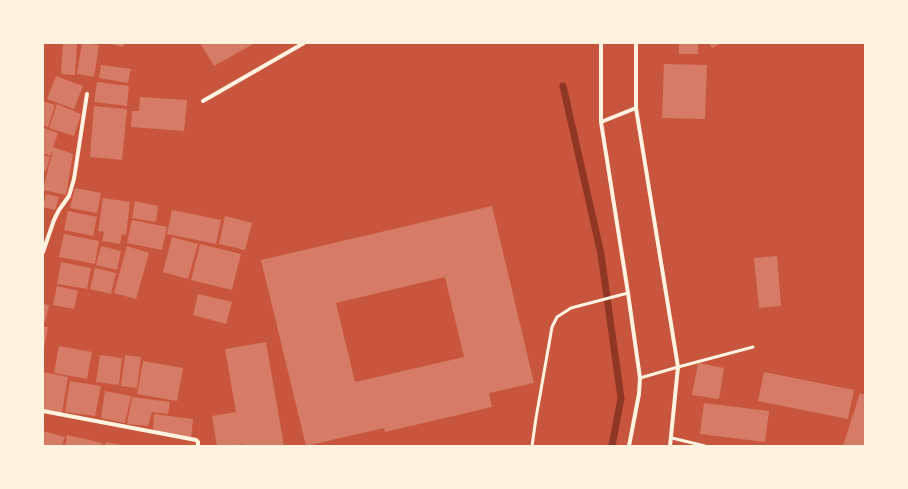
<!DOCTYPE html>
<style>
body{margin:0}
#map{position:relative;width:908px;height:489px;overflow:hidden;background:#c8553d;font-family:Manrope,sans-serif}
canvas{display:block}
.frame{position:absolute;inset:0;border:44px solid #fff3e0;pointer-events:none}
</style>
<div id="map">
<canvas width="908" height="489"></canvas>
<div class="frame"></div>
</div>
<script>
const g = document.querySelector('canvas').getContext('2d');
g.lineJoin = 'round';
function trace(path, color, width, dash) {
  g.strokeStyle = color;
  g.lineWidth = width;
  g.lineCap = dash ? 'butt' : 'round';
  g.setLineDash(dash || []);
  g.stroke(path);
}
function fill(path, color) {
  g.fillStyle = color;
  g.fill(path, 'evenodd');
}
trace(new Path2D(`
 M563,86L601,254L621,398L612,446`), '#8f3625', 7);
fill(new Path2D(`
 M63,43H77L75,75L61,74Z
 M82,43L99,45L94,77L77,74Z
 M108,43H124L123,47Z
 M200,43H255L214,66Z
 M679,43H698V54H679Z
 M709,43H721L712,48Z
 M664,64L707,65L705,119L662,118Z
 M101,65L131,69L128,83L99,78Z
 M56,76L83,86L74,109L47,99Z
 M97,82L129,86L127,106L94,102Z
 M140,97L187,100L184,131L131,127L132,111H139Z
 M43,101L55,105L48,127L43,125Z
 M57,104L81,114L74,136L49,128Z
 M94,106L127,109L122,160L90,157Z
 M43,128L58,133L53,147L73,154L66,195L43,190L53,150L50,156L43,153Z
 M43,155L50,157L46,171L43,170Z
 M75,188L101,193L97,213L70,208Z
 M46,194L59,197L55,210L43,207Z
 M103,198L130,202L126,235L122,234L120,244L102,241L104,232L98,231Z
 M135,201L158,206L156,222L132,218Z
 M492,206L534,383L489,393L492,407L385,432L384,428L306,446L261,260ZM445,277L464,357L355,382L336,303Z
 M172,210L221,220L216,244L167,234Z
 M68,211L97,217L93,236L64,230Z
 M225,216L252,223L245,250L219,244Z
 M132,220L167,227L162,250L127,243Z
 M64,234L99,241L95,264L59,257Z
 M172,237L198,244L188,279L163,272Z
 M200,244L241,254L232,290L191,280Z
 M101,246L121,251L117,270L96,265Z
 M127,246L149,253L136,299L114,293Z
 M777,256L781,306L759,308L754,258Z
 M61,262L91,268L87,289L57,284Z
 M95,268L116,273L111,294L90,289Z
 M57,286L78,291L74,309L53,305Z
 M198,294L232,302L226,324L193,315Z
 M43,304L49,305L45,322L43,321Z
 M43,327H48L44,348L43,347Z
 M266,342L284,446H243L242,444L232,446H217L212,416L236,412L225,349Z
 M59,346L92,352L87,379L54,373Z
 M100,355L122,358L119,385L96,382Z
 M125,355L141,357L137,388L121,386Z
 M143,361L183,368L177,401L137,394Z
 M698,363L724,368L719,399L692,395Z
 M43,372L68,377L62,413L43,410Z
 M764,372L854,390L848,419L758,401Z
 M70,381L101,386L95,416L65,412Z
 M105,391L131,396L125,423L101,418Z
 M860,393L865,395V446H843Z
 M132,397L170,402L168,414L152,412L148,426L127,424Z
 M704,403L769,411L765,442L700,434Z
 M154,414L193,419L191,438L153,430Z
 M43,431L65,437L62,446H43Z
 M67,435L102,443V446H65Z
 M106,442L121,445L120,446H105Z`), '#d67c66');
trace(new Path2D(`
 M640,378L678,367L753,347
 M672,438L705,446
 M532,446L536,418L552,327L557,317L571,308L628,293`), '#fff3e0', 3);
trace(new Path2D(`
 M601,43V122L628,293L640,378L639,394L629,446
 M636,43V108L678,367L670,446
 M203,101L304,43
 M601,122L636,108
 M43,252L54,220L59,210L69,196L74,179L87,94
 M43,411L196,440L198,442V446`), '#fff3e0', 4);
</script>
